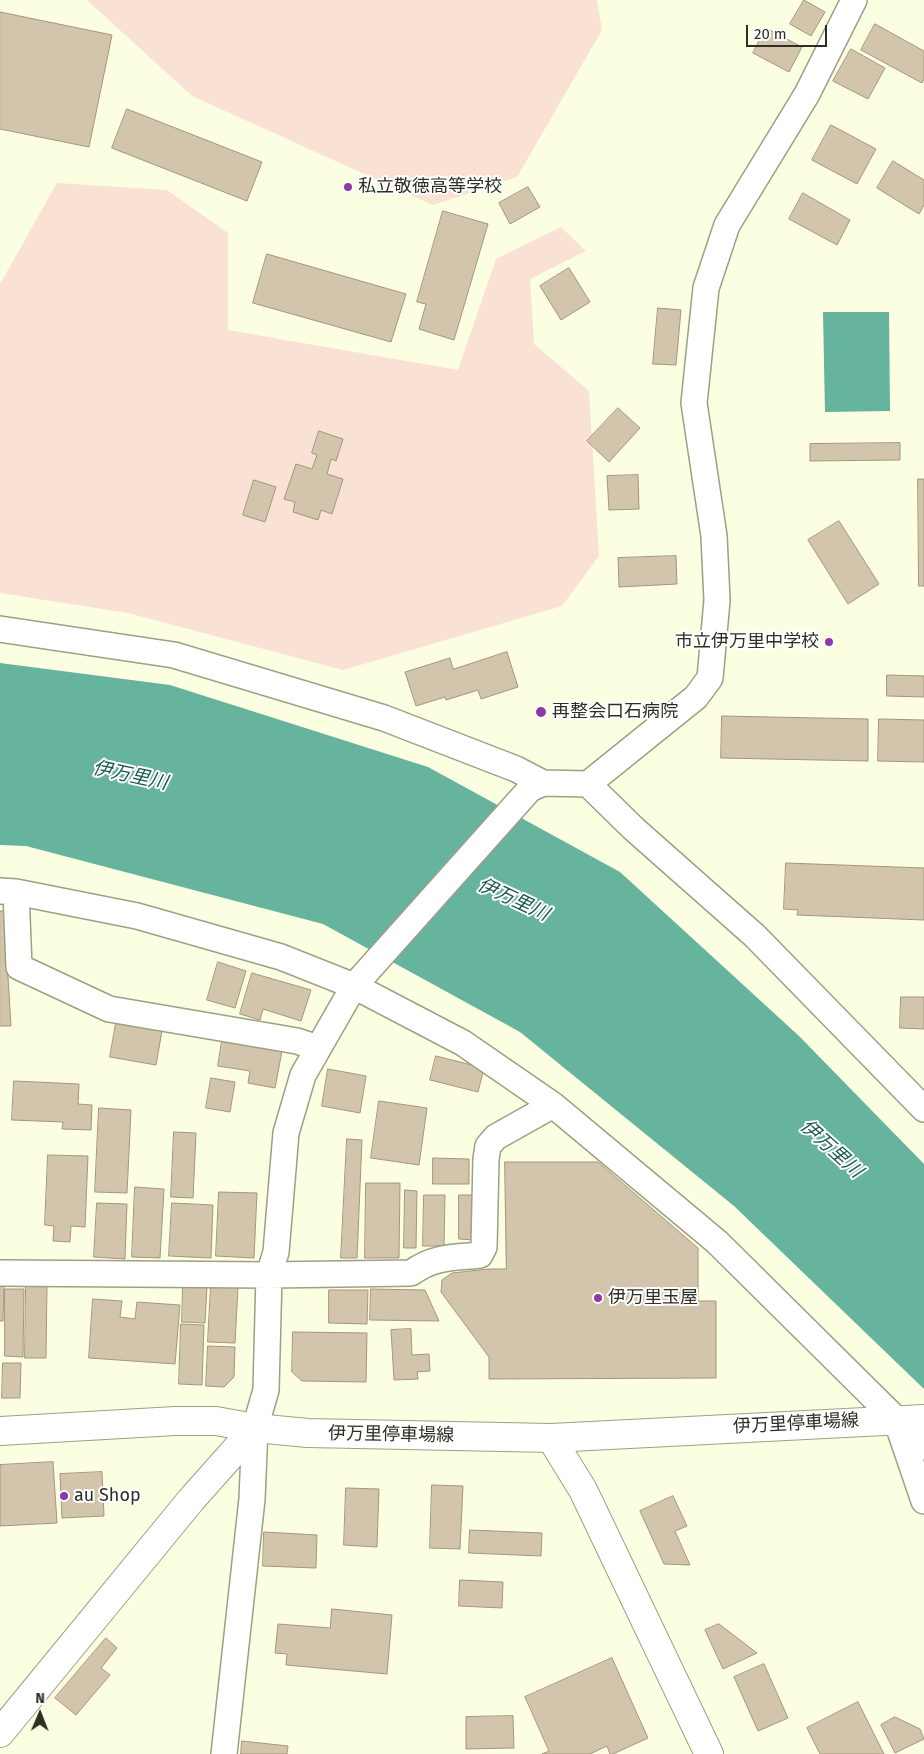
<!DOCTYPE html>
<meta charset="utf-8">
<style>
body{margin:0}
#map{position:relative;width:924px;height:1754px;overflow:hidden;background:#fbfee1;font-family:"Fira Sans",sans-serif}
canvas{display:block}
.north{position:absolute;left:15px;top:1689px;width:50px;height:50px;-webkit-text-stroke:4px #fff;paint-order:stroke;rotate:1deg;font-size:14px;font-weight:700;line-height:20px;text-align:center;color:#2d2f24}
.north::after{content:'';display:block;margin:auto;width:18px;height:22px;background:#2d2f24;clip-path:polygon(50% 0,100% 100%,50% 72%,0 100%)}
.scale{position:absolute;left:746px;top:25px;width:81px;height:22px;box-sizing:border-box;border:2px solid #2d2f24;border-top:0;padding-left:6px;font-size:15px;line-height:18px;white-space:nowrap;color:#2d2f24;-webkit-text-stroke:4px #fff;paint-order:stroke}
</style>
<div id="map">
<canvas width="924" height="1754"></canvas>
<div class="north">N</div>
<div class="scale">20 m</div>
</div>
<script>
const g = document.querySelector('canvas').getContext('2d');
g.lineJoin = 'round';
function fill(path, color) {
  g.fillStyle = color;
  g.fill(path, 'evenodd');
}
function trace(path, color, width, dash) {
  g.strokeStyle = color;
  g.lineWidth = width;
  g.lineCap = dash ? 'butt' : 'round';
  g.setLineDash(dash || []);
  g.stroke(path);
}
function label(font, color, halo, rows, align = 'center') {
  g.font = font + ' "Fira Sans","Noto Sans JP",sans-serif';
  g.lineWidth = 4;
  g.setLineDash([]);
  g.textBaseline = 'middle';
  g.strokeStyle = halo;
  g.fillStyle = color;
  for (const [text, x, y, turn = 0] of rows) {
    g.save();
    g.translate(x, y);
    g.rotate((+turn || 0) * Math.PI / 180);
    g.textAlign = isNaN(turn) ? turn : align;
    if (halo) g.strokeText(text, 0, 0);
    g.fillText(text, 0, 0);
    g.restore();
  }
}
fill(new Path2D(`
 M87,0H597L602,30L517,177L433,205L192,96Z
 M57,183L167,190L228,233V330L458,370L496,259L561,227L586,251L530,279L534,344L589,391L599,556L562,606L343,670L128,613L0,593V284Z`), '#f9e1d3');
fill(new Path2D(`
 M823,312H889L890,411L825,412Z
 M0,663L170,685L428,767L620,872L799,1036L924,1164V1389L734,1206L520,1032L323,924L26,846L0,845Z`), '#66b39e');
const building = new Path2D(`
 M804,0L825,12L811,36L790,24Z
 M0,12L112,35L89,147L0,129Z
 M875,24L924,51V79L922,83L861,50Z
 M766,28L802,47L789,72L753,53Z
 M851,49L885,68L868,99L833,81Z
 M127,109L262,162L247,201L112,148Z
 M831,125L876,149L857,184L812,160Z
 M893,161L924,180V205L919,214L877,188Z
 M528,187L540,207L510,224L499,203Z
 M803,193L850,220L837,245L789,219Z
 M443,211L488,224L454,340L419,329L426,304L417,302Z
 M267,254L406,294L391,342L253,303Z
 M569,268L590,302L561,320L540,286Z
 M658,308L681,310L676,365L653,364Z
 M618,408L640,428L609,462L587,441Z
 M319,431L343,439L336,461L331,459L327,474L343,479L332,514L321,510L318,520L293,512L295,502L284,499L296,464L312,469L317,455L312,453Z
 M900,443V460L810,461V444Z
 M638,475L639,509L609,510L607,476Z
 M918,479H924V586H919Z
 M254,480L276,487L265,522L243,515Z
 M839,521L879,584L848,604L808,540Z
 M676,556L677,584L619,587L618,558Z
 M507,652L518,687L481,699L478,690L446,700L445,697L416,706L405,672L450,658L453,669Z
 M887,675L924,676V697L887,696Z
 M722,716L868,719V761L721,758Z
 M879,719L924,720V762L878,761Z
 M786,863L924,868V920L797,915L798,910L784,909Z
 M0,911H4L11,1026H0Z
 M218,962L246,971L235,1008L207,1000Z
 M252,973L311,990L301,1021L263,1009L260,1020L240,1014Z
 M901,997H924V1029L900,1028Z
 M116,1023L162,1031L156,1065L110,1057Z
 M222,1041L282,1051L275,1088L248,1083L250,1071L218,1066Z
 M436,1056L484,1068L478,1092L430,1080Z
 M328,1069L366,1076L360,1113L322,1106Z
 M211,1078L235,1082L230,1112L206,1108Z
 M14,1081L79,1084L78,1104L92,1105L91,1130L62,1129L63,1122L12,1120Z
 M379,1101L427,1108L419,1165L371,1158Z
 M99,1108L131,1110L127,1193L95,1192Z
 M174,1132L196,1133L193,1198L171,1197Z
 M347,1139L362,1140L357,1258H341Z
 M48,1155L88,1156L85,1227L71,1226L70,1242L53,1241L54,1226L45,1225Z
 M433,1158L469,1159V1184H433Z
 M505,1162H598L698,1248V1301H716V1378L489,1379V1357L441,1292L442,1280L452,1273L488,1269H506Z
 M366,1183H400L399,1258H365Z
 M135,1187L164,1189L160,1258L132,1257Z
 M405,1190L417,1191L416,1248H404Z
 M219,1192L257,1193L254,1258L216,1256Z
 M424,1195H445L444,1246H423Z
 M459,1195H475L474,1240L459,1239Z
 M97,1203L127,1204L125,1259L94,1257Z
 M172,1203L213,1205L211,1258L169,1256Z
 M0,1284H4L3,1321H0Z
 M26,1284H47L46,1358H25Z
 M183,1285L207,1286L205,1323L182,1322Z
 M211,1285L238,1287L235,1343L208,1342Z
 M5,1289H24L23,1357L5,1356Z
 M371,1289L425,1290L439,1321L370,1320Z
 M329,1290H368L367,1324L329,1323Z
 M93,1299L122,1301L120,1317L135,1319L137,1302L180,1305L175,1364L89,1358Z
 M181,1324L204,1325L202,1385L179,1384Z
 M411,1329L412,1355L429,1354L430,1371L417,1372L418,1379L394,1380L391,1330Z
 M293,1332L367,1333L366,1382L302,1381L292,1372Z
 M208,1346L235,1347L234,1377L224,1387L206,1386Z
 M3,1363H21L20,1398H2Z
 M53,1462L57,1523L0,1526V1465Z
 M102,1472L104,1516L62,1518L60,1474Z
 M432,1485L463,1486L460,1549L430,1548Z
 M346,1488L379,1489L377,1547L344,1545Z
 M673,1496L687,1526L675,1531L690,1565L664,1564L640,1511Z
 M470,1530L542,1533L541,1556L469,1553Z
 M264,1532L317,1535L316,1568L263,1566Z
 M460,1580L503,1582L502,1608L459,1606Z
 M332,1609L392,1615L387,1674L286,1665L287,1654L275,1653L278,1624L330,1628Z
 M719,1624L757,1653L723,1669L705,1630Z
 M106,1638L117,1648L101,1668L110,1675L76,1715L55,1698Z
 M612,1658L648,1738L613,1754H610L607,1746L590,1754H542L549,1751L525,1697Z
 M764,1664L788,1718L758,1731L734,1677Z
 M858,1702L884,1754H820L807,1728Z
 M513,1716L514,1748L466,1749V1717Z
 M895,1717L920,1729L924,1739L895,1753L881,1725Z
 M242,1741L288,1746L287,1754H241Z`);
fill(building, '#d3c5ab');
trace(building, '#a4967d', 1);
const minor = new Path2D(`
 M0,629L174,655L384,718L516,769L543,783
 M588,784L634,829L755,936L924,1109
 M0,891L16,892L137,916L281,957L354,986L463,1043L553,1105L717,1242L924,1447
 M16,892L19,967L109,1009L297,1041L318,1048
 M0,1273L269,1275L411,1273C434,1256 453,1258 480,1255L484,1247L486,1159L488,1146L496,1137L553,1105
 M898,1425L924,1501
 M224,1754L252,1499L255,1428L266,1390L269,1275L276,1252L286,1133L303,1075L354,986L530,789L543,783L588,784L696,697L710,678L717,600L714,536L694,403L706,288L727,225L807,94L854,0`);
const tertiary = new Path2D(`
 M0,1431L175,1421H216L255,1428
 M551,1438L583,1490L709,1754`);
const secondary = new Path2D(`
 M0,1733L191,1500L255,1428L308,1433L551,1438L924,1419`);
trace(minor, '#9da085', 28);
trace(tertiary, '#9da085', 30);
trace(secondary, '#9da085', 30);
trace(minor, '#fff', 25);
trace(tertiary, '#fff', 28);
trace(secondary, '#fff', 28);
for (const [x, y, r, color] of [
 [348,187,5,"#9038a4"],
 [829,642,5,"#9038a4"],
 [541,712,6,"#9038a4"],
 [598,1298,5,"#9038a4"],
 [64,1496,5,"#9038a4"]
]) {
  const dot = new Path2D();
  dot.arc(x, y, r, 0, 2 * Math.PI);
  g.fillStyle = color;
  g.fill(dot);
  trace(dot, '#fff', 2);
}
label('18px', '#2d2f24', '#fff', [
 ["私立敬徳高等学校",358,187],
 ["市立伊万里中学校",819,642,"right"],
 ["再整会口石病院",552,712],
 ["伊万里玉屋",608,1298],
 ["au Shop",74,1496]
], 'left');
label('18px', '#2d2f24', '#fff', [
 ["伊万里停車場線",796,1424,-3],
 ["伊万里停車場線",391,1435,1]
]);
label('italic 19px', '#1b5a4a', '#fff', [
 ["伊万里川",130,776,12],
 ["伊万里川",513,900,25],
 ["伊万里川",831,1149,42]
]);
</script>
